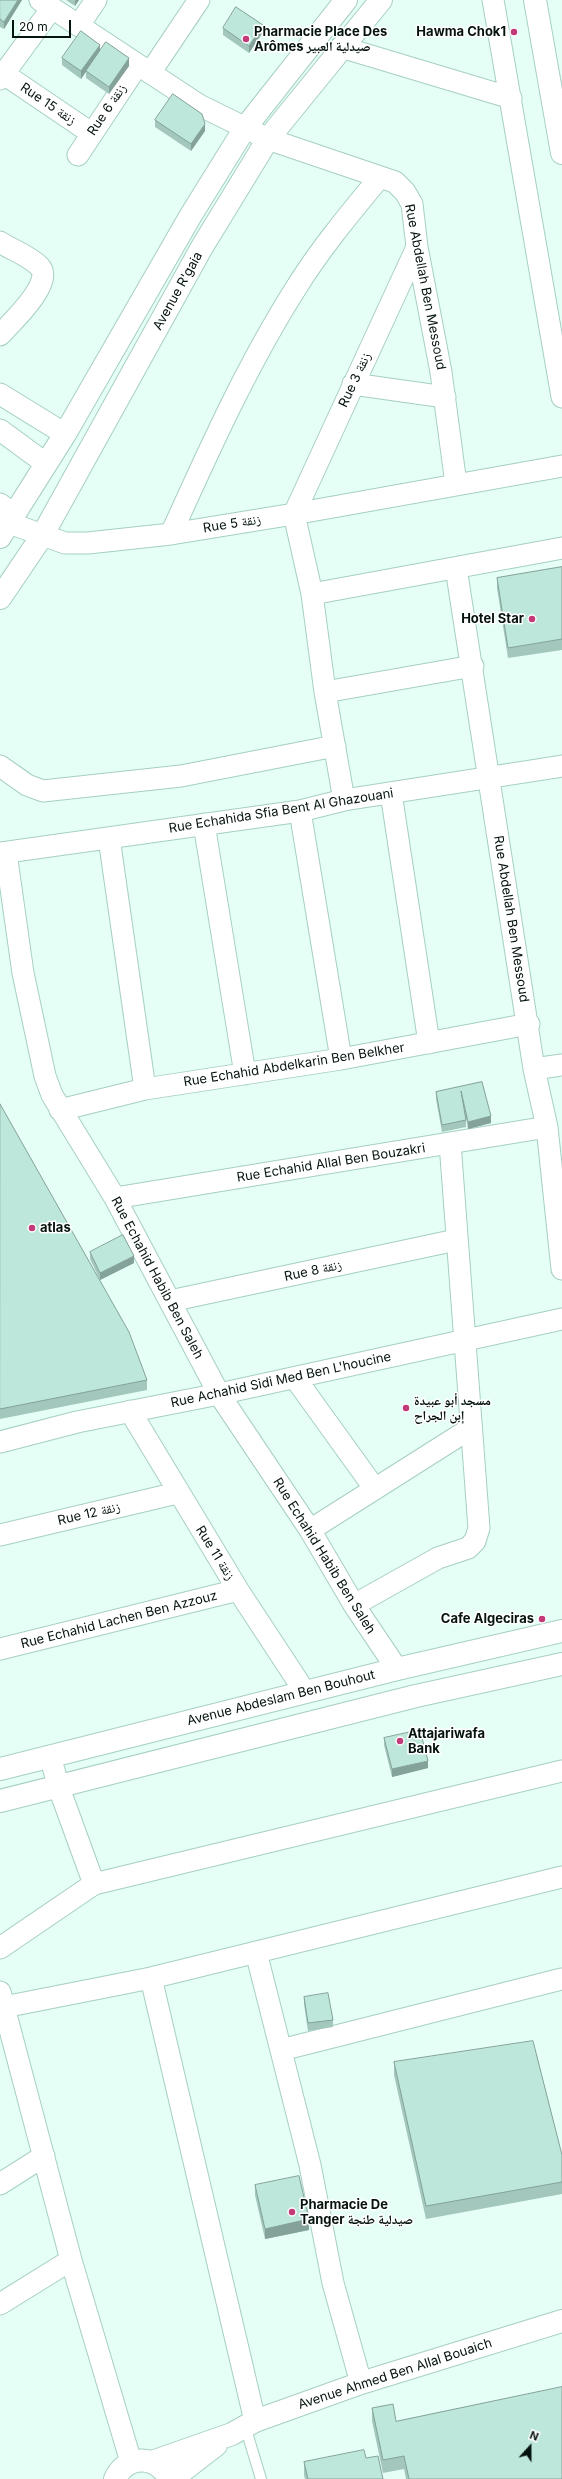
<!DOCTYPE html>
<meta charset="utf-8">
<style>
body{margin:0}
#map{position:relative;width:562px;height:2479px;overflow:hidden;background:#e5fef6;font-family:Inter,sans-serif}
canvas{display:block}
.north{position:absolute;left:510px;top:2427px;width:40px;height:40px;-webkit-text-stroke:3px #fff;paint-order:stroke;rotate:21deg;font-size:11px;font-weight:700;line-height:16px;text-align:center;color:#05130f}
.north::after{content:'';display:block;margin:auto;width:14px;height:18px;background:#05130f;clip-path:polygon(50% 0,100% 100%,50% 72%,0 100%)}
.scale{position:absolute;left:12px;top:20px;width:59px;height:18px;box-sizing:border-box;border:2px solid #05130f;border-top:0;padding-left:5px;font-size:12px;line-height:14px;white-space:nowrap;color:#05130f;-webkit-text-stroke:3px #fff;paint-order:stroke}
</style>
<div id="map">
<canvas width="562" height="2479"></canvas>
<div class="north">N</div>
<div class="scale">20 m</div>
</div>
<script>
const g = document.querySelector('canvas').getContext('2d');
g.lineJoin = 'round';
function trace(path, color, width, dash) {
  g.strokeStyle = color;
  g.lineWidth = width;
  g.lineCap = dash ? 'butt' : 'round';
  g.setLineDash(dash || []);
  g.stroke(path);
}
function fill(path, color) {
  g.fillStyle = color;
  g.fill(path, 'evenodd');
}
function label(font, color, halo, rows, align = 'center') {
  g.font = font + ' Inter,"Noto Naskh Arabic",sans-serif';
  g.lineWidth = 3;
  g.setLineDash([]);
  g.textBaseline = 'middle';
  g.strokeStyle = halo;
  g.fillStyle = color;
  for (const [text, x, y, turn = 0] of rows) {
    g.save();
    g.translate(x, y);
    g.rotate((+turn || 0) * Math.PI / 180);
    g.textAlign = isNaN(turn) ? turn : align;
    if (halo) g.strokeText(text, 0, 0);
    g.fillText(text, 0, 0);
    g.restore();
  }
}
const lane = new Path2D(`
 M245,2426L261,2479`);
const street = new Path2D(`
 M40,0L199,105L268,139L395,182L405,192L412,204L417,247L441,372L456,484
 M493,0L562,397
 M79,25L96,0
 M341,47L511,98
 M150,73L199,0
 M4,74L91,133
 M0,79L52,8
 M78,155L137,66
 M0,242C12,250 30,256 40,267C54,283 11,323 0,335
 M353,384L445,397
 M0,394L65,434
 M0,430L45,463
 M0,504L14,514
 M294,514L417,247
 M294,514L312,594L325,692L344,800
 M9,523L65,543H88L171,534L294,514L562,466
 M171,534C209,450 247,365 296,288C320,249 351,212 380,177
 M456,568L534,1069L547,1127L562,1269
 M312,594L562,548
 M325,692L473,666
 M0,766L27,785L43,791L181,776L335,746
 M391,793L429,1043
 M300,811L341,1059
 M204,824L245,1074
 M109,838L145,1089
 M0,853L300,811L344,800L562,766
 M6,853L23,973L45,1076L52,1095L115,1198L219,1394L310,1530L354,1605L397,1669
 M534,1069L562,1065
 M60,1110L145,1089L341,1059L529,1024
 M115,1198L547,1127
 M170,1301L456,1240
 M295,1378L375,1489
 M130,1411L238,1590L305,1692
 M0,1442L77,1422L219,1394L562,1319
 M310,1530L471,1428
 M0,1535L177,1493
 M354,1605L438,1558L468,1548L475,1541L479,1528L450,1143
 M0,1649L238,1590
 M50,1756L59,1788L94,1884
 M0,1948L94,1884L562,1771
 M256,1952L310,2165L333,2283L361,2383
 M151,1978L255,2421
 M0,1992L71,2260L131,2462
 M4,2007L151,1978L562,1877
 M281,2050L562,1979
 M0,2184L44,2156
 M0,2304L71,2260`);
const secondary = new Path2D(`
 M0,537L65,434L191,215L245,128L346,0
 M0,598L42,536L202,247L268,139L381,0
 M0,1769L397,1669L562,1631
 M0,1801L416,1696L562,1664`);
const primary = new Path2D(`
 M152,2462L232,2434L255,2421L361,2383L562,2321
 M115,2479C124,2459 148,2454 163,2470
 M172,2479L216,2445`);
const highway = new Path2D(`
 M535,0L562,153`);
trace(lane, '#a6cfc4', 12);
trace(street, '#a6cfc4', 23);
trace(secondary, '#a6cfc4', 24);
trace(primary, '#a6cfc4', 24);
trace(highway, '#a6cfc4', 24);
trace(lane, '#fff', 10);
trace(street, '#fff', 21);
trace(secondary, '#fff', 22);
trace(primary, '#fff', 22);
trace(highway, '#fff', 22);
fill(new Path2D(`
 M0,0H22L4,29L0,27Z
 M66,0H79L75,6Z
 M223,28L263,32L249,53L223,35Z
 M100,51L129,66L109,94L86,78V71L81,79L62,65V58Z
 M155,120L205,131L191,151L155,127Z
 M562,567V650L508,658L497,588V578Z
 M482,1082L491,1123L468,1129L466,1118V1127L442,1132L436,1099V1092Z
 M0,1104L147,1380V1390L0,1419Z
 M90,1252L134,1263L100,1280L90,1259Z
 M384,1738L428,1768L392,1777L384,1745Z
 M304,1997L333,2020V2027L308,2031L304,2004Z
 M394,2062L562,2155V2194L426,2219L394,2075Z
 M255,2185L309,2230L265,2239L255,2195Z
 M372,2408L396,2421L562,2479H406L404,2469L383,2473L372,2421Z
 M366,2458L383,2479H305L304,2475V2462Z`), '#a3c7bc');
fill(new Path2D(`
 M18,0H22L4,29V22Z
 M75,0H79L75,6Z
 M263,25V32L249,53V46Z
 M100,45V52L81,79V71Z
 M129,58V66L109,94V87Z
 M205,124V131L191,151V144Z
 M491,1116V1123L468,1129V1122Z
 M134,1256V1263L100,1280V1273Z
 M428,1761V1768L392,1777V1769Z
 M309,2219V2230L265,2239V2229Z`), '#84a299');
const building = new Path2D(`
 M0,0H18L4,22L0,19Z
 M236,7L263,25L249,46L223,28Z
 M81,31L100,45L81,71L62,58Z
 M106,42L129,58L109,87L86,71Z
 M173,94L202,114L205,124L191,144L155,120Z
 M562,567V639L508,648L497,578Z
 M482,1082L491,1116L468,1122L461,1091L466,1120L442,1125L436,1092Z
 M0,1104L129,1332L147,1380L0,1409Z
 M123,1235L134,1256L100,1273L90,1252Z
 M420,1730L428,1761L392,1769L384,1738Z
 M328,1993L333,2020L308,2023L304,1997Z
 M533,2041L562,2155V2182L426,2206L394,2062Z
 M299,2176L309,2219L265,2229L255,2185Z
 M562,2387V2479H409L404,2456L383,2460L372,2408L393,2404L396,2421Z
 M364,2450L366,2458L378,2456L383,2479H308L304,2462Z`);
fill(building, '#bde7db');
trace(building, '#84a299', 1);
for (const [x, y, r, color] of [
 [514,32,4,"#c23a77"],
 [246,39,4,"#c23a77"],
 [532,619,4,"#c23a77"],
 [32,1228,4,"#c23a77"],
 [406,1408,4,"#c23a77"],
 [542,1619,4,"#c23a77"],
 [400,1741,4,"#c23a77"],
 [292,2212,4,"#c23a77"]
]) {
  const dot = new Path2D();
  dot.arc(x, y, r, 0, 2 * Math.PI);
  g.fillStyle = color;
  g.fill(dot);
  trace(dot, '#fff', 1.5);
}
label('bold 13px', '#05130f', '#fff', [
 ["Pharmacie Place Des",254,32],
 ["Arômes صيدلية العبير",254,47],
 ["Hawma Chok1",506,32,"right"],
 ["Hotel Star",524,619,"right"],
 ["atlas",40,1228],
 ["مسجد أبو عبيدة",414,1401],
 ["إبن الجراح",414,1416],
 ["Cafe Algeciras",534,1619,"right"],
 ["Attajariwafa",408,1734],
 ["Bank",408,1749],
 ["Pharmacie De",300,2205],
 ["Tanger صيدلية طنجة",300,2220]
], 'left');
label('13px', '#05130f', '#fff', [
 ["Rue 15 زنقة",48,104,34],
 ["Rue 6 زنقة",107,110,-56],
 ["Rue Abdellah Ben Messoud",425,287,79],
 ["Avenue R'gaia",178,291,-61],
 ["Rue 3 زنقة",355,380,-65],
 ["Rue 5 زنقة",232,524,-9],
 ["Rue Echahida Sfia Bent Al Ghazouani",281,811,-9],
 ["Rue Abdellah Ben Messoud",511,919,81],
 ["Rue Echahid Abdelkarin Ben Belkher",294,1065,-9],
 ["Rue Echahid Allal Ben Bouzakri",331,1163,-9],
 ["Rue 8 زنقة",313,1271,-12],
 ["Rue Echahid Habib Ben Saleh",157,1278,62],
 ["Rue Achahid Sidi Med Ben L'houcine",281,1380,-12],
 ["Rue 12 زنقة",89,1514,-13],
 ["Rue 11 زنقة",215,1553,58],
 ["Rue Echahid Habib Ben Saleh",324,1556,58],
 ["Rue Echahid Lachen Ben Azzouz",119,1620,-14],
 ["Avenue Abdeslam Ben Bouhout",281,1698,-14],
 ["Avenue Ahmed Ben Allal Bouaich",395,2374,-18]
]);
</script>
